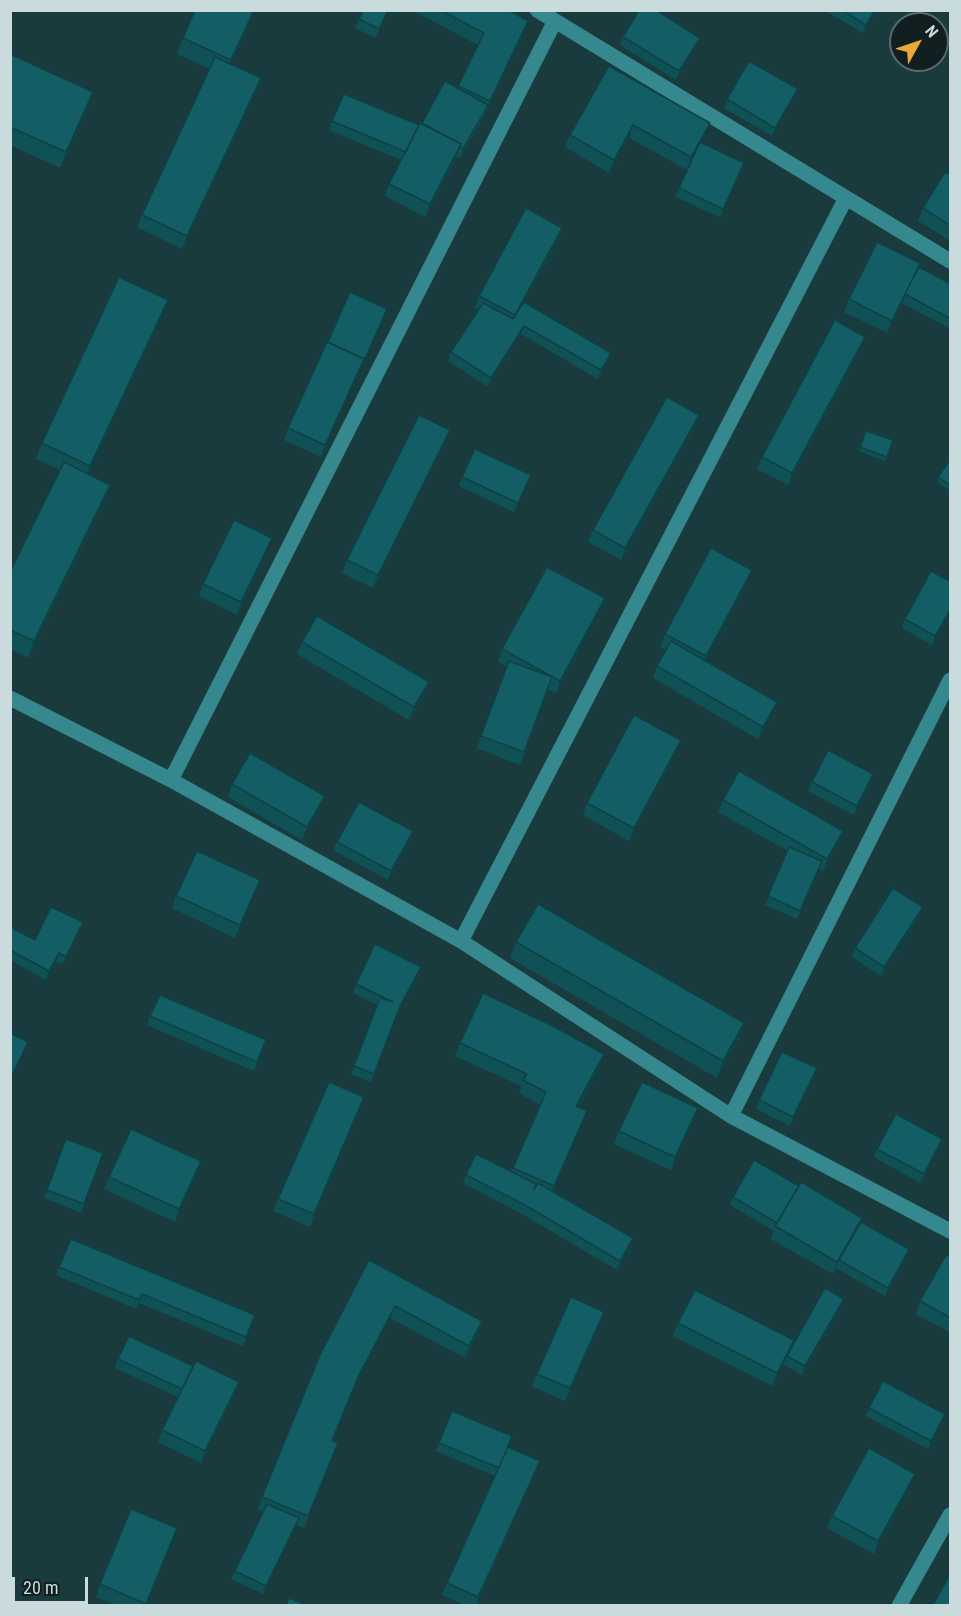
<!DOCTYPE html>
<style>
body{margin:0}
#map{position:relative;width:961px;height:1616px;overflow:hidden;background:#1a3b3e;font-family:"Roboto Condensed",sans-serif}
canvas{display:block}
.frame{position:absolute;inset:0;border:12px solid #c9dbdc;pointer-events:none}
.north{position:absolute;left:889px;top:12px;width:60px;height:60px;box-sizing:border-box;background:#121f20;border:2px solid #5b6a6b;border-radius:50%;rotate:50deg;font-size:16px;font-weight:700;line-height:24px;text-align:center;color:#c9dbdc}
.north::after{content:'';display:block;margin:auto;width:21px;height:27px;background:#eaaa39;clip-path:polygon(50% 0,100% 100%,50% 72%,0 100%)}
.scale{position:absolute;left:12px;top:1577px;width:76px;height:27px;box-sizing:border-box;border:3px solid #c9dbdc;border-top:0;padding-left:8px;font-size:18px;line-height:21px;white-space:nowrap;color:#c9dbdc;-webkit-text-stroke:4px #121f20;paint-order:stroke}
</style>
<div id="map">
<canvas width="961" height="1616"></canvas>
<div class="frame"></div>
<div class="north">N</div>
<div class="scale">20 m</div>
</div>
<script>
const g = document.querySelector('canvas').getContext('2d');
g.lineJoin = 'round';
function trace(path, color, width, dash) {
  g.strokeStyle = color;
  g.lineWidth = width;
  g.lineCap = dash ? 'butt' : 'round';
  g.setLineDash(dash || []);
  g.stroke(path);
}
function fill(path, color) {
  g.fillStyle = color;
  g.fill(path, 'evenodd');
}
trace(new Path2D(`
 M537,10L950,261
 M10,698L171,780L461,941L731,1116L950,1231
 M171,780L555,21
 M461,941L846,198
 M731,1116L950,680
 M899,1606L950,1515`), '#35888e', 15);
fill(new Path2D(`
 M195,10H255L231,64L261,78L257,90L182,249L137,227L142,215L210,69L177,54L183,38Z
 M388,10L376,38L355,28L359,19Z
 M412,10H509L528,21L524,33L485,114L460,158L457,156L425,217L385,196L389,184L401,160L329,130L332,121L419,125L458,88L478,45Z
 M824,10H876L863,33Z
 M623,37L700,38L697,46L676,80L620,45Z
 M10,54L93,92L88,108L60,168L10,145Z
 M609,66L705,135L701,143L741,172L720,217L675,197L687,170L629,138L609,173L565,147L570,135Z
 M794,97L772,136L724,108L727,99Z
 M951,175V241L918,221L923,208Z
 M562,228L558,240L524,302L608,361L598,379L521,334L488,387L448,361L451,352L478,310L475,308L479,296Z
 M919,267L951,284V329L902,303L887,333L844,312L849,299Z
 M387,309L321,457L284,440L288,428Z
 M162,316L88,474L110,485L105,501L28,658L10,649V572L60,470L36,459L42,443Z
 M865,337L860,349L788,485L757,469L762,457Z
 M699,415L694,428L621,560L588,542L593,530Z
 M866,431L893,440L885,461L859,451Z
 M445,443L373,588L342,573L347,560Z
 M951,460V491L937,482L938,477Z
 M531,475L514,512L459,486L462,477Z
 M267,551L237,615L199,596L203,584Z
 M752,570L747,582L705,661L772,715L758,739L653,678L657,666L666,650L660,647L665,634Z
 M951,582V610L932,645L902,628L905,619Z
 M605,598L600,610L556,693L548,689L520,765L477,748L507,667L498,662L502,649Z
 M302,642L425,694L409,720L297,654Z
 M676,753L629,841L583,815L587,803Z
 M873,774L870,783L854,815L808,791L812,782Z
 M232,784L320,809L302,840L228,797Z
 M723,800L843,831L839,843L823,871L819,869L797,919L765,905L788,851L718,812Z
 M413,831L410,840L388,880L333,850L337,842Z
 M260,880L255,893L235,938L172,908L176,896Z
 M920,915L881,976L852,957L855,948Z
 M10,927L35,940L79,931L62,965L56,962L46,980L10,960Z
 M516,942L739,1039L717,1078L510,958Z
 M418,976L397,1014L371,1082L351,1074L377,1005L353,993L356,984Z
 M150,1016L263,1049L254,1071L147,1025Z
 M460,1043L600,1067L578,1107L587,1111L553,1191L633,1238L630,1247L617,1270L522,1214L463,1183L466,1175L511,1172L540,1105L519,1093L521,1086L455,1056Z
 M814,1077L790,1126L756,1109L759,1100Z
 M698,1108L693,1121L671,1170L614,1144L619,1131Z
 M360,1110L310,1227L273,1211L278,1199Z
 M66,1139L103,1153L81,1213L44,1198Z
 M942,1139L939,1148L920,1183L874,1157L877,1149Z
 M196,1174L175,1222L104,1189L109,1177Z
 M799,1186L862,1218L861,1222L909,1249L906,1258L885,1296L836,1268L833,1274L771,1239L774,1231L730,1205L733,1197Z
 M951,1257V1333L916,1314L920,1301Z
 M369,1260L482,1321L477,1334L465,1358L390,1318L354,1387L333,1440L338,1443L304,1528L296,1525L263,1594L231,1579L235,1571L263,1512L258,1509L262,1497Z
 M59,1267L255,1315L243,1346L139,1303L136,1309L56,1275Z
 M841,1307L802,1375L783,1364L772,1386L673,1336L678,1323L791,1348Z
 M600,1324L565,1401L532,1386L537,1374Z
 M118,1359L234,1395L201,1463L158,1442L162,1430L178,1397L115,1368Z
 M869,1408L942,1423L928,1449L866,1416Z
 M439,1443L508,1447L540,1461L535,1473L476,1605H464L442,1595L447,1583L495,1476L436,1451Z
 M910,1486L874,1554L827,1528L832,1516Z
 M177,1528L146,1605H116L96,1597L100,1584Z`), '#105156');
fill(new Path2D(`
 M254,10H255L225,77L231,60Z
 M875,10H876L875,14L863,33L866,25Z
 M528,21L524,33L485,114L490,101Z
 M700,38L697,46L676,80L679,71Z
 M261,78L257,90L182,249L187,236Z
 M798,89L794,97L772,136L775,128Z
 M93,92L88,108L60,168L66,152Z
 M488,105L484,113L460,158L463,149Z
 M710,123L705,135L687,170L691,157Z
 M633,125L629,138L609,173L614,160Z
 M461,144L456,156L425,217L430,204Z
 M744,163L741,172L720,217L723,209Z
 M562,228L558,240L510,328L515,315Z
 M920,263L902,303L887,333L892,321Z
 M168,300L162,316L85,482L90,466Z
 M387,309L384,318L321,457L325,445Z
 M524,326L521,334L488,387L491,378Z
 M865,337L860,349L788,485L792,473Z
 M611,353L608,361L598,379L601,370Z
 M699,415L694,428L621,560L625,548Z
 M450,430L445,443L373,588L378,575Z
 M531,475L528,483L514,512L518,503Z
 M110,485L105,501L28,658L34,641Z
 M272,538L267,551L237,615L241,602Z
 M752,570L747,582L701,669L706,656Z
 M605,598L600,610L556,693L560,681Z
 M951,608V610L932,645L935,636Z
 M429,682L425,694L409,720L414,707Z
 M777,702L772,715L758,739L763,727Z
 M681,740L676,753L629,841L634,828Z
 M873,774L870,783L854,815L857,806Z
 M325,796L320,809L302,840L307,827Z
 M413,831L410,840L388,880L391,871Z
 M843,831L839,843L823,871L827,859Z
 M260,880L255,893L235,938L240,925Z
 M923,907L920,915L881,976L884,967Z
 M59,953L56,962L46,980L49,971Z
 M421,967L418,976L397,1014L371,1082L400,1006Z
 M744,1023L739,1039L717,1078L723,1061Z
 M604,1054L600,1067L571,1118L576,1106Z
 M817,1068L814,1077L790,1126L793,1117Z
 M364,1097L360,1110L310,1227L314,1214Z
 M698,1108L693,1121L671,1170L675,1157Z
 M587,1111L583,1123L550,1199L554,1186Z
 M942,1139L939,1148L920,1183L924,1174Z
 M201,1161L196,1174L175,1222L179,1209Z
 M862,1218L858,1230L839,1260L833,1274L837,1262Z
 M633,1238L630,1247L617,1270L620,1261Z
 M909,1249L906,1258L885,1296L888,1288Z
 M844,1299L841,1307L802,1375L805,1366Z
 M395,1306L390,1318L354,1387L328,1453L359,1375Z
 M604,1312L600,1324L565,1401L570,1388Z
 M482,1321L477,1334L465,1358L469,1346Z
 M794,1340L789,1353L787,1356L772,1386L777,1373Z
 M239,1382L234,1395L201,1463L205,1451Z
 M945,1414L942,1423L928,1449L931,1441Z
 M540,1461L535,1473L475,1605L478,1597Z
 M915,1474L910,1486L874,1554L878,1541Z
 M299,1518L296,1526L263,1594L266,1586Z
 M177,1528L173,1541L145,1605L146,1604Z`), '#0d4246');
const building = new Path2D(`
 M195,10H254L231,60L183,38Z
 M363,10H388L379,29L359,19Z
 M440,10H509L528,21L490,101L458,86L484,33Z
 M639,10H656L700,38L679,71L623,37Z
 M842,10H875L866,25Z
 M10,54L93,92L66,152L10,127Z
 M215,57L261,78L187,236L142,215Z
 M749,61L798,89L775,128L727,99Z
 M609,66L710,123L691,157L633,125L614,160L570,135Z
 M445,81L488,105L463,149L460,147L461,144L422,123Z
 M344,94L419,125L406,152L332,121Z
 M420,123L461,144L430,204L389,184Z
 M700,142L744,163L723,209L679,188Z
 M945,172L951,175V226L923,208Z
 M526,208L562,228L515,315L479,296Z
 M877,242L920,263L892,321L849,299Z
 M919,267L951,284V319L905,294Z
 M119,277L168,300L90,466L42,443Z
 M350,292L387,309L363,363L364,359L328,342Z
 M524,302L611,353L601,370L524,326L491,378L451,352L483,303L513,319Z
 M835,320L865,337L792,473L762,457Z
 M327,342L364,359L325,445L288,428Z
 M667,397L699,415L625,548L593,530Z
 M419,415L450,430L378,575L347,560Z
 M866,431L893,440L887,457L860,447Z
 M475,449L531,475L518,503L462,477Z
 M950,460H951V486L938,477Z
 M64,462L110,485L34,641L10,630V572Z
 M234,520L272,538L241,602L203,584Z
 M711,548L752,570L706,656L665,634Z
 M547,567L605,598L560,681L502,649Z
 M931,571L951,582V608L935,636L905,619Z
 M317,616L429,682L414,707L302,642Z
 M671,641L777,702L763,727L657,666Z
 M509,661L552,677L524,752L481,736Z
 M634,715L681,740L634,828L587,803Z
 M828,750L873,774L857,806L812,782Z
 M250,753L325,796L307,827L232,784Z
 M739,771L843,831L827,859L723,800Z
 M359,802L413,831L391,871L337,842Z
 M789,847L822,861L800,911L768,896Z
 M197,851L260,880L240,925L176,896Z
 M893,888L923,907L884,967L855,948Z
 M538,904L744,1023L723,1061L516,942Z
 M51,907L83,922L66,957L59,953L49,971L10,950V927L35,940Z
 M375,944L421,967L400,1006L374,1074L354,1066L380,998L393,1002L356,984Z
 M483,993L553,1026L604,1054L576,1106L587,1111L554,1186L513,1168L546,1092L523,1080L527,1074L460,1043Z
 M160,995L266,1040L257,1062L150,1016Z
 M10,1033L28,1042L13,1073L10,1072Z
 M782,1052L817,1068L793,1117L759,1100Z
 M329,1082L364,1097L314,1214L278,1199Z
 M642,1082L698,1108L675,1157L619,1131Z
 M896,1114L942,1139L924,1174L877,1149Z
 M131,1129L201,1161L179,1209L109,1177Z
 M66,1139L103,1153L84,1204L47,1190Z
 M476,1154L536,1184L534,1189L538,1183L545,1187L633,1238L620,1261L525,1205L466,1175Z
 M754,1160L799,1186L777,1223L733,1197Z
 M801,1182L862,1218L837,1262L775,1226Z
 M861,1222L909,1249L888,1288L839,1260Z
 M71,1239L255,1315L246,1337L142,1294L139,1300L59,1267Z
 M946,1255L951,1257V1318L920,1301Z
 M369,1260L482,1321L469,1346L395,1306L359,1375L332,1440L338,1443L308,1516L262,1497L320,1355Z
 M825,1288L844,1299L805,1366L787,1356Z
 M695,1290L794,1340L777,1373L678,1323Z
 M571,1297L604,1312L570,1388L537,1374Z
 M129,1336L193,1366L182,1389L118,1359Z
 M196,1361L239,1382L205,1451L162,1430Z
 M883,1381L945,1414L931,1441L869,1408Z
 M452,1411L512,1436L499,1468L439,1443Z
 M508,1447L540,1461L478,1597L447,1583Z
 M869,1448L915,1474L878,1541L832,1516Z
 M267,1504L299,1518L266,1586L235,1571Z
 M131,1509L177,1528L146,1604L100,1584Z
 M951,1573V1605H933Z
 M289,1598L306,1605H286Z`);
fill(building, '#135e64');
trace(building, '#0d4246', 1.5);
</script>
